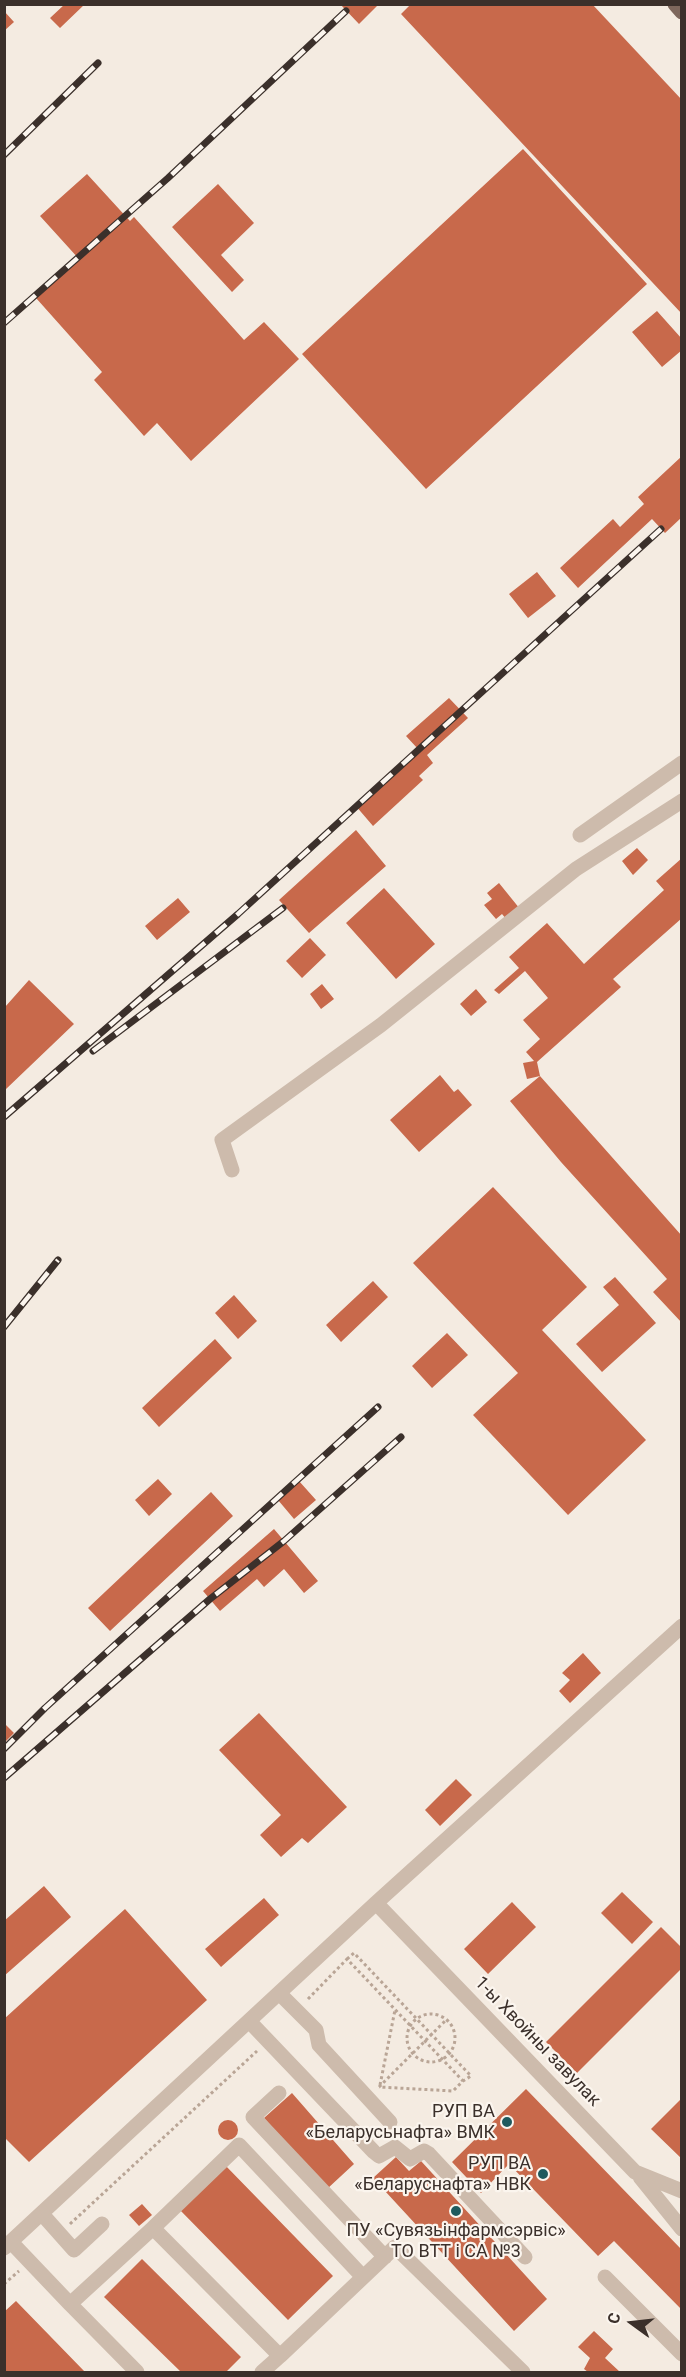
<!DOCTYPE html>
<html>
<head>
<meta charset="utf-8">
<style>
  body { margin:0 }
  #map { position:relative; width:686px; height:2377px; overflow:hidden; background:#f4ebe1; font-family:Roboto,sans-serif }
  canvas { display:block }
  .frame { position:absolute; inset:0; border:6px solid #3b302b; pointer-events:none }
  .north { position:absolute; left:602px; top:2293px; width:60px; height:60px; -webkit-text-stroke:4px #fbf5ee; paint-order:stroke; rotate:285deg; font-size:16px; font-weight:700; line-height:24px; text-align:center; color:#3b302b }
  .north::after { content:''; display:block; margin:auto; width:21px; height:27px; background:#3b302b; clip-path:polygon(50% 0,100% 100%,50% 72%,0 100%) }
</style>
</head>
<body>
<div id="map">
<canvas width="686" height="2377"></canvas>
<div class="frame"></div>
<div class="north">С</div>
</div>
<script>
const ctx = document.querySelector('canvas').getContext('2d');
ctx.lineJoin = 'round';
function fillPath(path, color) { ctx.fillStyle = color; ctx.fill(path, 'evenodd'); }
const shape = rows => new Path2D(rows.map(r => 'M' + r).join(''));
function strokePath(path, color, width, dash) { ctx.strokeStyle = color; ctx.lineWidth = width; ctx.lineCap = dash ? 'butt' : 'round'; ctx.setLineDash(dash || []); ctx.stroke(path); }
function write(font, color, halo, rows, align = 'center') {
  ctx.font = font + ' Roboto,sans-serif'; ctx.lineWidth = 4.5; ctx.setLineDash([]); ctx.textBaseline = 'middle'; ctx.strokeStyle = halo; ctx.fillStyle = color; for (const [text, x, y, turn = 0] of rows) {
    ctx.save(); ctx.translate(x, y); ctx.rotate((+turn || 0) * Math.PI / 180); ctx.textAlign = isNaN(turn) ? turn : align; if (halo) ctx.strokeText(text, 0, 0); ctx.fillText(text, 0, 0); ctx.restore();
  }
}
const building = shape([
  [65,4,85,4,60,28,50,18],
  [340,4,379,4,359,24],
  [411,4,592,4,682,100,682,314,401,14],
  [4,11,14,22,4,31],
  [523,149,647,284,426,489,302,354],
  [87,174,130,221,134,217,244,340,264,322,299,359,191,461,157,423,144,436,94,380,102,372,36,298,79,259,40,216],
  [218,184,254,223,221,255,244,280,232,292,172,227],
  [657,311,682,339,682,350,662,367,632,332],
  [682,456,682,517,665,533,652,519,578,588,560,568,613,519,620,527,644,504,638,497],
  [537,572,556,596,528,618,509,594],
  [449,698,468,718,427,755,433,763,419,776,423,780,373,826,355,805,418,749,406,736],
  [356,830,386,866,309,933,279,900],
  [637,848,648,860,633,875,622,861],
  [682,858,682,918,613,979,621,987,537,1062,540,1076,527,1079,523,1063,534,1061,526,1052,540,1039,523,1020,548,998,525,971,499,994,494,990,519,968,509,957,547,923,584,964,664,890,656,881],
  [499,883,520,909,507,920,502,914,496,919,484,905,492,899,487,893],
  [384,888,435,944,396,979,346,923],
  [178,898,190,912,157,940,145,926],
  [310,938,326,955,302,978,286,961],
  [29,980,74,1024,5,1090,5,1007],
  [322,984,334,999,321,1009,310,994],
  [476,989,487,1002,471,1016,460,1004],
  [440,1075,454,1092,458,1089,472,1105,419,1152,390,1120],
  [540,1076,682,1236,682,1323,653,1292,667,1279,561,1162,510,1101],
  [493,1187,587,1287,542,1330,646,1440,568,1515,473,1415,518,1373,413,1263],
  [615,1277,656,1323,602,1372,576,1344,619,1305,603,1287],
  [373,1281,388,1297,341,1342,326,1325],
  [234,1295,257,1321,238,1339,215,1313],
  [447,1333,468,1355,432,1388,412,1366],
  [215,1339,232,1358,159,1427,142,1408],
  [158,1479,172,1494,149,1516,135,1500],
  [299,1481,316,1500,294,1519,278,1500],
  [211,1492,233,1516,110,1631,88,1608],
  [274,1529,318,1581,304,1593,284,1569,264,1587,257,1579,220,1611,203,1591],
  [583,1653,601,1673,570,1703,559,1691,570,1680,562,1673],
  [259,1713,347,1807,308,1843,302,1838,281,1857,260,1835,281,1815,219,1750],
  [4,1723,14,1733,4,1743],
  [456,1779,472,1795,440,1826,425,1810],
  [44,1886,71,1917,4,1976,4,1921],
  [622,1892,653,1922,632,1944,601,1913],
  [264,1898,279,1915,221,1967,205,1949],
  [512,1902,536,1927,488,1974,464,1949],
  [125,1909,207,2000,29,2162,4,2137,4,2019],
  [661,1927,682,1948,682,1968,577,2073,546,2042],
  [526,2089,682,2250,682,2310,614,2241,598,2256,509,2164,481,2193,452,2162],
  [292,2093,354,2164,327,2189,264,2118],
  [682,2098,682,2159,651,2129],
  '218 2130a10 10 0 1 1 20 0a10 10 0 1 1-20 0Z',
  [396,2157,409,2171,421,2161,547,2299,514,2331,373,2178],
  [224,2164,333,2276,288,2320,178,2208],
  [142,2204,152,2215,139,2226,129,2215],
  [142,2259,241,2357,226,2372,181,2372,104,2297],
  [16,2301,85,2372,4,2372,4,2312],
  [594,2331,613,2349,605,2358,620,2372,588,2372,584,2369,590,2358,578,2347]
]);
const path = shape([
  [347,1959,354,1953,471,2076,463,2081],
  [308,1999,347,1959,463,2081,453,2091,379,2087],
  '407 2038a24 24 0 1 1 48 0a24 24 0 1 1-48 0Z',
  [380,2085,395,2010],
  [379,2087,446,2020],
  [70,2224,257,2051],
  [4,2284,19,2271]
]);
const minor = shape([
  [580,835,682,763],
  [232,1170,222,1140,381,1025,576,869,682,801],
  [376,1903,635,2172,682,2191],
  [279,1993,316,2030,319,2045,390,2122],
  [249,2021,374,2152,379,2156,395,2147,410,2159,424,2151,429,2154,525,2257],
  [279,2093,253,2117,385,2257],
  [640,2177,682,2229],
  [42,2214,74,2250,102,2224],
  [153,2228,239,2145,363,2277],
  [11,2242,70,2304],
  [4,2248,376,1903,682,1626],
  [605,2277,682,2354],
  [280,2356,395,2247,523,2372],
  [137,2372,70,2304,153,2228,280,2356,262,2372]
]);
const major = shape([
  [675,4,682,12]
]);
const rail = shape([
  [4,155,98,63],
  [4,323,168,178,346,11],
  [93,1051,283,908],
  [4,1117,238,914,661,529],
  [4,1327,58,1260],
  [4,1749,45,1708,378,1407],
  [4,1778,210,1599,284,1541,401,1437]
]);
const markers = [
  [507,2122,6,"#1f5a5e"],
  [543,2174,6,"#1f5a5e"],
  [456,2211,6,"#1f5a5e"]
];
const streetNames = [
  ["1-ы Хвойны завулак",537,2042,46]
];
const poiNames = [
  ["РУП ВА",495,2112],
  ["«Беларусьнафта» ВМК",495,2133],
  ["РУП ВА",531,2164],
  ["«Беларуснафта» НВК",531,2185],
  ["ПУ «Сувязьінфармсэрвіс»",456,2231,"center"],
  ["ТО ВТТ і СА №3",456,2252,"center"]
];
fillPath(building, '#c8694b');
strokePath(path, '#b9a596', 3, [3, 3]);
strokePath(minor, '#cdbbac', 15);
strokePath(major, '#7d675c', 15);
strokePath(rail, '#3b302b', 7);
strokePath(rail, '#fbf5ee', 4.5, [14]);
for (const [x, y, r, color] of markers) { const dot = new Path2D(); dot.arc(x, y, r, 0, 2 * Math.PI); ctx.fillStyle = color; ctx.fill(dot); strokePath(dot, '#fbf5ee', 2); }
write('18px', '#3b302b', '#fbf5ee', streetNames);
write('18px', '#3b302b', '#fbf5ee', poiNames, 'right');
</script>
</body>
</html>
